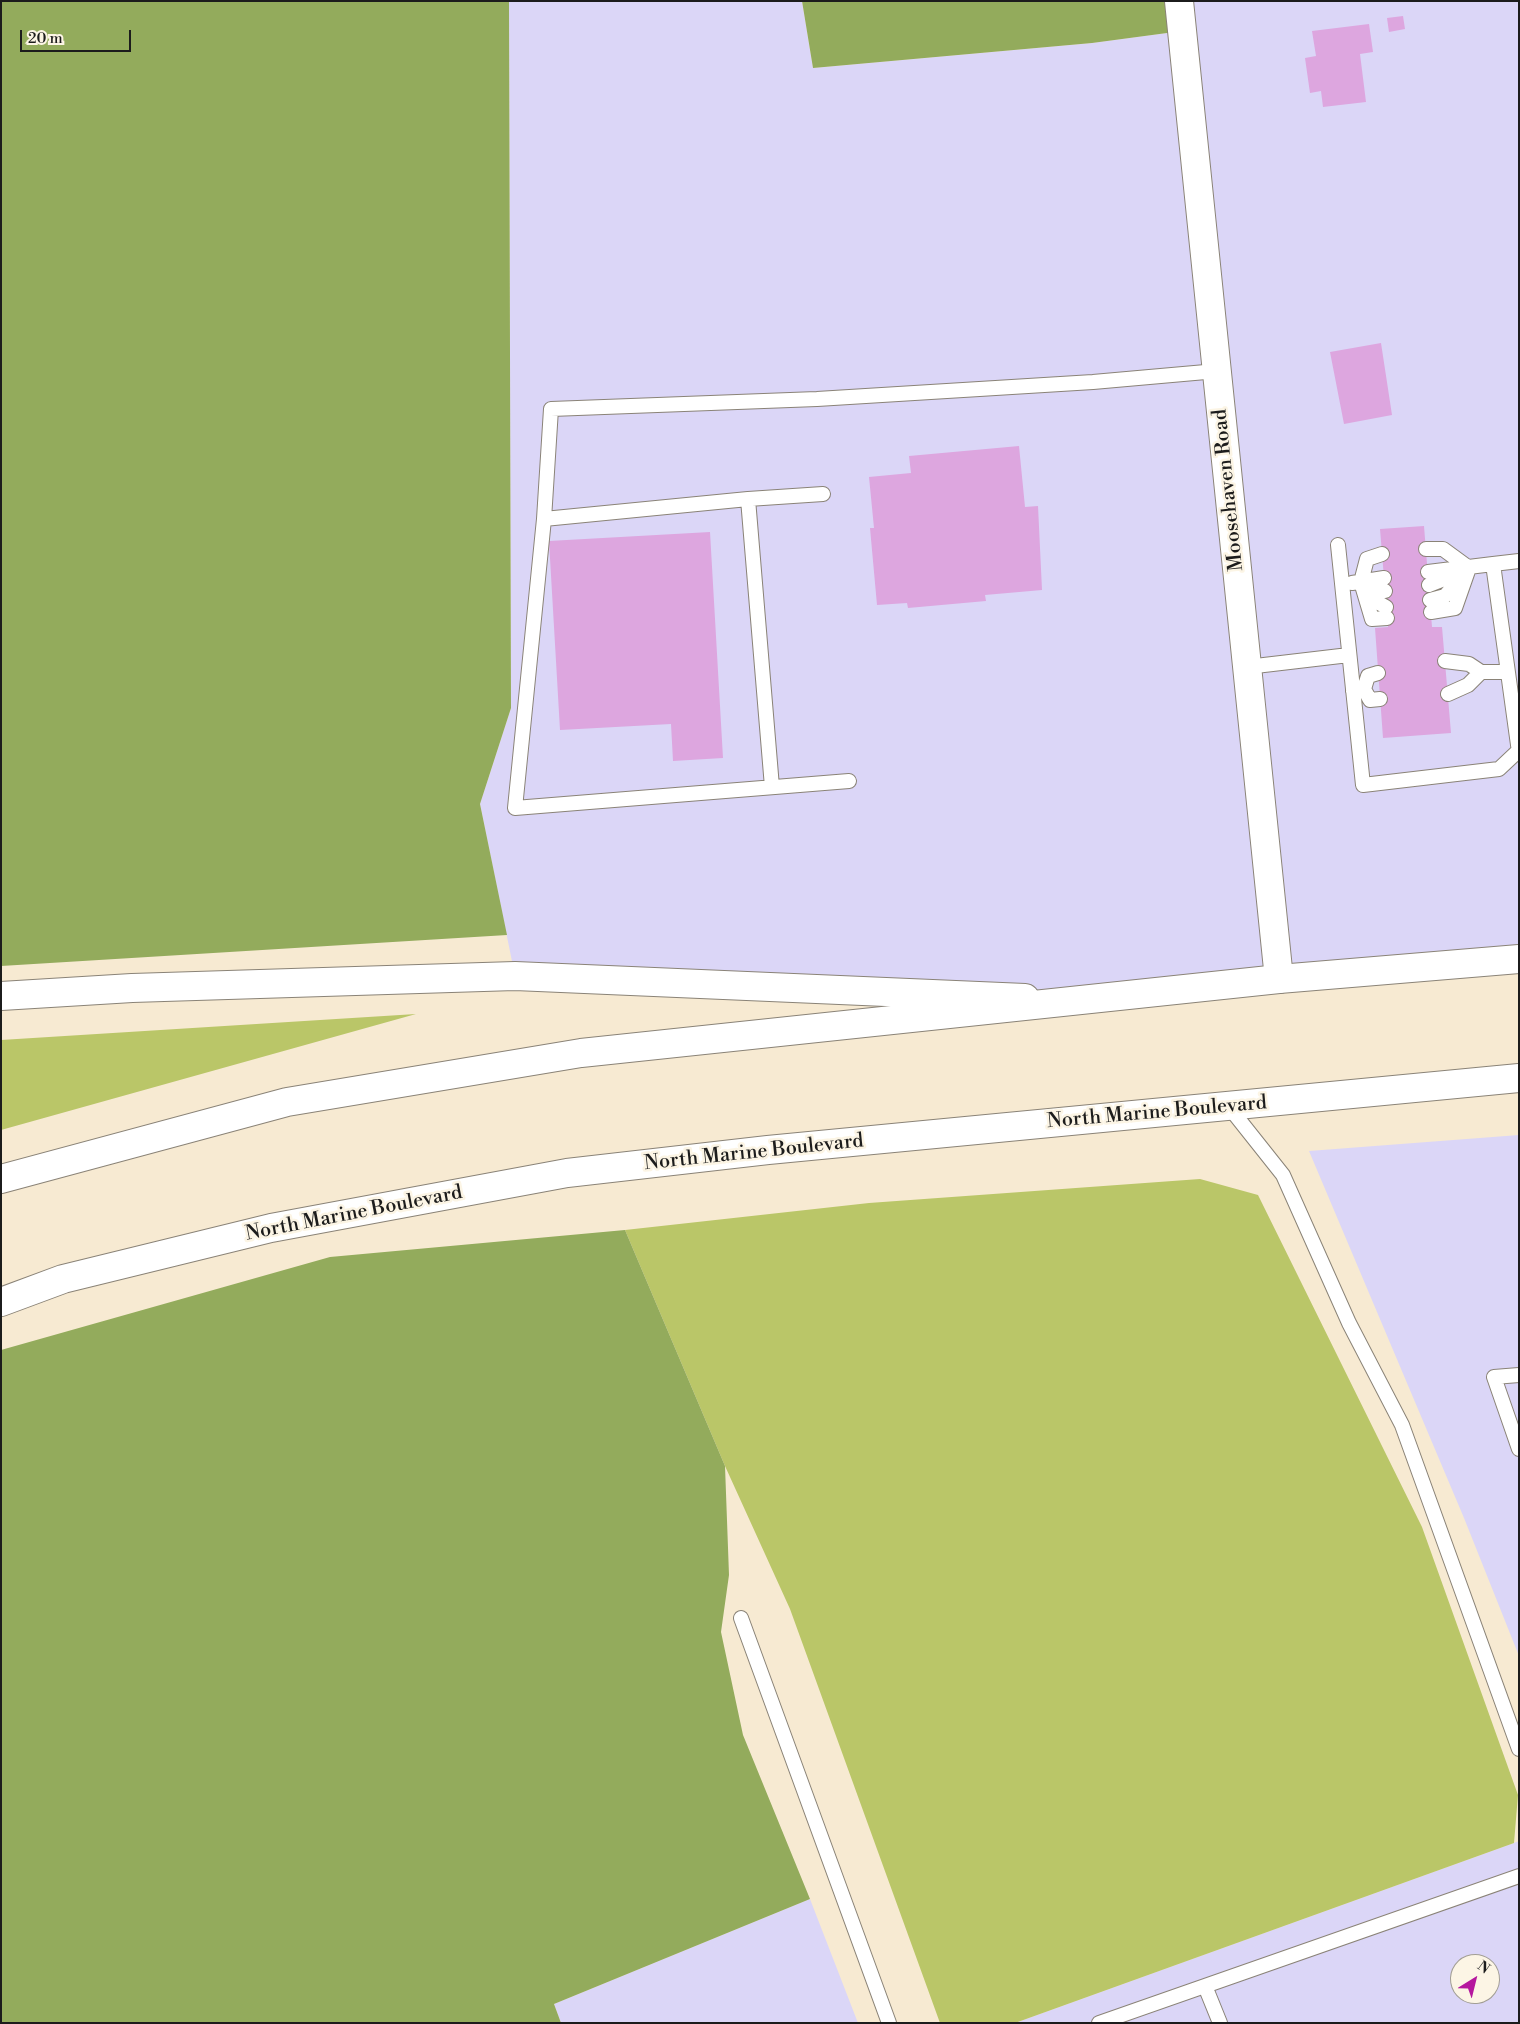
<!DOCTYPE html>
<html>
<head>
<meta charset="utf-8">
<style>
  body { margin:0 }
  #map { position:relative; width:1520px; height:2024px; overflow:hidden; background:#f7ead2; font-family:"Libre Bodoni",serif }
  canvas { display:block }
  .frame { position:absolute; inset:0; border:2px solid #1c1c1c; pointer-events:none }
  .north { position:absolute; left:1450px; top:1954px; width:50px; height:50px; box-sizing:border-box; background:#fcf5e5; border:1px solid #a29e95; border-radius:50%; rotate:36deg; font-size:14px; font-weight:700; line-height:20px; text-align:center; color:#1c1c1c }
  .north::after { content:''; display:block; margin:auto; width:18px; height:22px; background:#b5179e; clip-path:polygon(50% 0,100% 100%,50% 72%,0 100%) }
  .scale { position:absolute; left:20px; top:30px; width:111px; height:22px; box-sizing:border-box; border:2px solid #1c1c1c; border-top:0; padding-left:6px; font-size:15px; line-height:18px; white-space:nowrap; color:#1c1c1c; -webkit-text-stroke:4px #fcf5e5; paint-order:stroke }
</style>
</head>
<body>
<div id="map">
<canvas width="1520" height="2024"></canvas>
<div class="frame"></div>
<div class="north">N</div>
<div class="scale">20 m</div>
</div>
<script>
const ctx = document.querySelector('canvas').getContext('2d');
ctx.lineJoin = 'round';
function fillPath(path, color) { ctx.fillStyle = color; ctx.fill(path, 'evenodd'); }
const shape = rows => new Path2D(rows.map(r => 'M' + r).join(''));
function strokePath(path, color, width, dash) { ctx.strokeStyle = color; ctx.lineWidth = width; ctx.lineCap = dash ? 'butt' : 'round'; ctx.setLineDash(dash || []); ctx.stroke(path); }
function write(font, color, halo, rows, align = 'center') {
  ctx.font = font + ' "Libre Bodoni",serif'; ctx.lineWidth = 5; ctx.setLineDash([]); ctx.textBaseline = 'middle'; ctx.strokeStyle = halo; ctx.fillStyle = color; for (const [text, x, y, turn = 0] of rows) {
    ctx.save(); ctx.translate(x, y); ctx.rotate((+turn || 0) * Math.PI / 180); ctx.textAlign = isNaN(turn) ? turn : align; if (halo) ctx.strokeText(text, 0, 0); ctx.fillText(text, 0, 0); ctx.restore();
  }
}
const built = shape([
  [509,1,802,1,813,68,1092,43,1182,31,1179,1,1519,1,1519,959,1084,1000,515,976,480,804,511,708],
  [1519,1135,1519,1656,1464,1518,1309,1151],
  [1519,1841,1519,2023,1015,2023,1514,1843],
  [1460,1964,1490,1964,1490,1994,1460,1994],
  [810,1899,858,2023,561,2023,554,2004]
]);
const green = shape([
  [416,1014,1,1130,1,1040],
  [1200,1179,1258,1195,1422,1527,1518,1795,1514,1843,1015,2023,940,2023,790,1609,725,1466,625,1230,869,1203]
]);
const forest = shape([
  [1,1,509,1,511,708,480,804,507,935,1,966],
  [802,1,1180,1,1182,31,1092,43,813,68],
  [625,1230,725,1466,729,1575,721,1632,743,1735,810,1899,554,2004,561,2023,1,2023,1,1350,330,1257]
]);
const building = shape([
  [1403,16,1405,29,1389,32,1387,18],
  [1369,24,1373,52,1360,54,1366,102,1323,107,1321,91,1310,93,1305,58,1316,56,1312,31],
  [1381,343,1392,415,1344,424,1330,352],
  [1019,446,1025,507,1038,506,1042,590,985,595,986,601,908,608,907,603,877,605,870,528,874,528,869,477,911,473,909,456],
  [1424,526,1432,627,1442,627,1451,733,1383,738,1375,628,1388,627,1380,529],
  [710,532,723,758,673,761,671,724,560,730,549,541]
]);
const lane = shape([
  [544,519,748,499],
  [1338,545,1363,785,1499,769,1517,752],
  [1426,549,1443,549,1469,568],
  [1382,554,1367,559,1361,582,1372,619,1387,618],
  [1519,561,1493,564,1519,752],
  [1428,572,1493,564],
  [1352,583,1384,578],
  [1365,585,1375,593,1385,591],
  [1429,585,1462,572],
  [1366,588,1377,602,1386,607],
  [1430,600,1445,596,1464,574],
  [1431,612,1455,608,1469,568],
  [1445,661,1469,664,1481,672,1506,672],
  [1247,667,1349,655],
  [1364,689,1370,700,1380,699],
  [1353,691,1364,689,1368,676,1378,673],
  [1448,694,1468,685,1481,672],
  [849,781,515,808,544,519,551,409,817,399,1093,382,1217,371],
  [772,787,748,499,823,494],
  [1229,1107,1283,1175,1349,1323,1402,1425,1519,1749],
  [1519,1375,1494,1377,1519,1449],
  [741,1618,889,2023],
  [1205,1986,1220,2023],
  [1099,2023,1519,1876]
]);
const street = shape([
  [1179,1,1279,979]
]);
const primary = shape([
  [1,996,132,988,515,976,1025,998]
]);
const highway = shape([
  [1,1179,287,1102,581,1053,1279,979,1519,959],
  [1,1302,63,1279,271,1228,567,1173,768,1150,1519,1078]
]);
const streetNames = [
  ["Moosehaven Road",1229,490,-96],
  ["North Marine Boulevard",1157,1113,-5],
  ["North Marine Boulevard",754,1153,-6],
  ["North Marine Boulevard",354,1214,-11]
];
fillPath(built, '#dbd6f7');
fillPath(green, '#bac668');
fillPath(forest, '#93ab5c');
fillPath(building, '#dda6df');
strokePath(lane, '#8a8377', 16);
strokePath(street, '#8a8377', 30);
strokePath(primary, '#8a8377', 30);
strokePath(highway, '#8a8377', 30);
strokePath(lane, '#fff', 14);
strokePath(street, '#fff', 28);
strokePath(primary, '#fff', 28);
strokePath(highway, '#fff', 28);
write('20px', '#1c1c1c', '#fcf5e5', streetNames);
</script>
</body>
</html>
